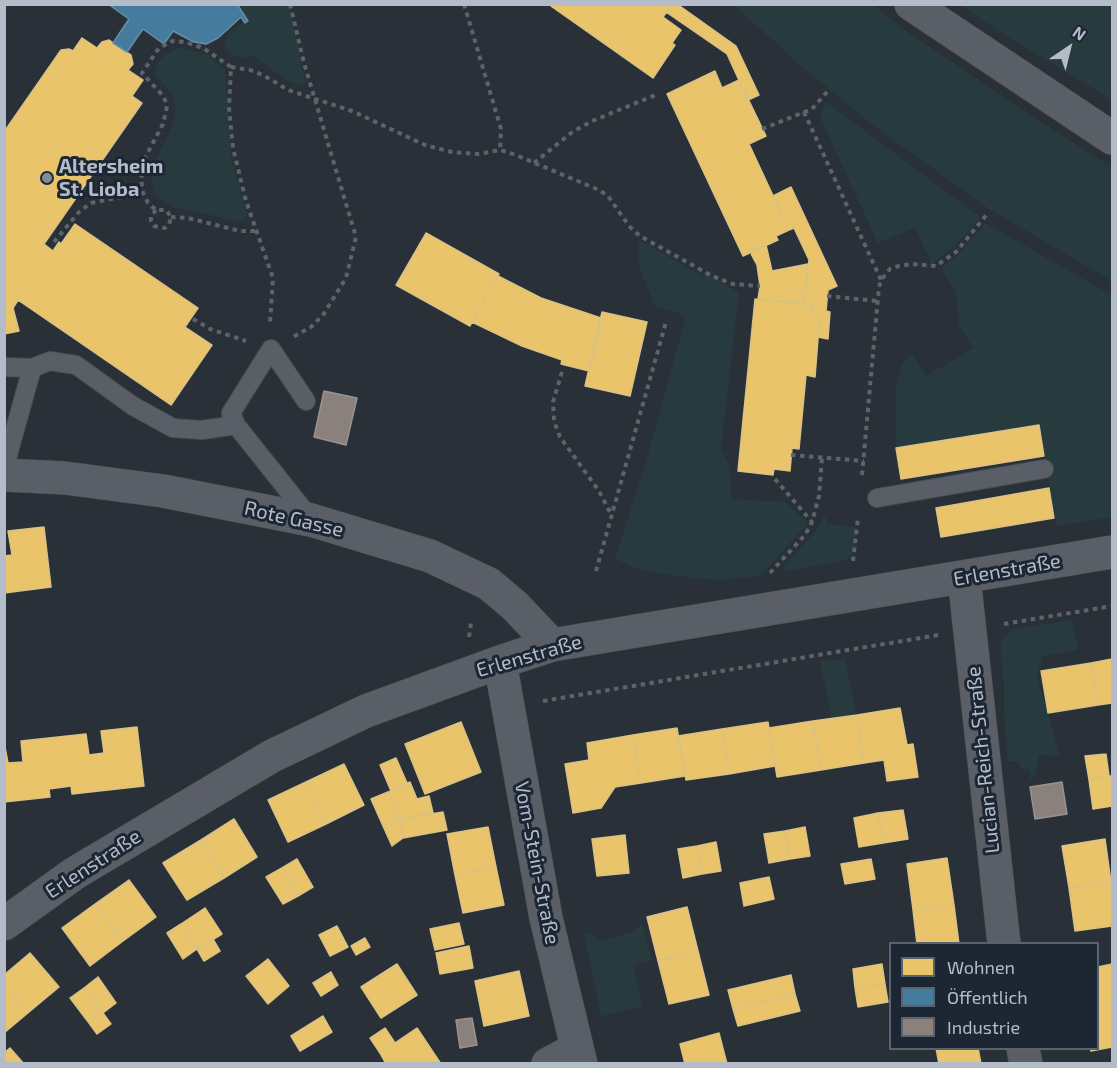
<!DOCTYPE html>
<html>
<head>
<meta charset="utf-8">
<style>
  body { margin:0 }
  #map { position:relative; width:1117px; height:1068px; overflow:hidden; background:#2a3038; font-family:"Exo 2",sans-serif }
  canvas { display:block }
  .frame { position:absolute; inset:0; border:6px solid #b4bcc9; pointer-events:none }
  .legend { position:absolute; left:889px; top:942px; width:210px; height:108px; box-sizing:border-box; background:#1d2633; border:2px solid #59626f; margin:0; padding:8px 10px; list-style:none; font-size:18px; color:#b4bcc9 }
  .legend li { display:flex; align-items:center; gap:12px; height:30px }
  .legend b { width:30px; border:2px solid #59626f }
  .north { position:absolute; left:1039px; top:18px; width:60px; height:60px; -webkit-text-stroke:4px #1d2633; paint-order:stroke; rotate:35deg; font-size:16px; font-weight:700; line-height:24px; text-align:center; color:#b4bcc9 }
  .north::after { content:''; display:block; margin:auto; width:21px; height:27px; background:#b4bcc9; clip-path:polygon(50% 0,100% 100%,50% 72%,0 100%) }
</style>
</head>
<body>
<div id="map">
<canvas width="1117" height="1068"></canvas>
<div class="frame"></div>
<ul class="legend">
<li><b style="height:16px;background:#e9c46a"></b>Wohnen</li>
<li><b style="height:16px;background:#457b9d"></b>Öffentlich</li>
<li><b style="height:16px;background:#8a817c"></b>Industrie</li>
</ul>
<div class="north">N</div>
</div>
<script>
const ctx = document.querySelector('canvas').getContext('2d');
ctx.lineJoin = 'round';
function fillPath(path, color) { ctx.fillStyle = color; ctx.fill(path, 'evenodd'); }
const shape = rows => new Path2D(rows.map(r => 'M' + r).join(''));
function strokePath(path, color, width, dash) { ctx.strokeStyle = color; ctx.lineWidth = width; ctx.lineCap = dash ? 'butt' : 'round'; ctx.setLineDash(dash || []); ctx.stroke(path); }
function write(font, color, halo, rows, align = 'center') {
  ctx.font = font + ' "Exo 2",sans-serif'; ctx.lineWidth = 6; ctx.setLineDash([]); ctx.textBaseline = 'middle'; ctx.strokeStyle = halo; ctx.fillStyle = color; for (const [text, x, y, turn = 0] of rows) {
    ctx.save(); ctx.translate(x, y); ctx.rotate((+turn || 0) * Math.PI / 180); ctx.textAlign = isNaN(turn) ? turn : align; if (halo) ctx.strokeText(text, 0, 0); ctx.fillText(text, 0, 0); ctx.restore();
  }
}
const green = shape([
  [237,5,290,5,305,83,300,86,283,78,254,56,242,58,229,54,224,45,227,37,237,27,248,20],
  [734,5,873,5,896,24,1033,117,1112,167,1112,280,1088,267,989,209,874,126,801,66],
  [960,5,1112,5,1112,100,1000,32],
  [178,48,207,54,225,70,231,157,247,215,241,221,228,220,207,214,175,208,155,196,152,179,156,160,170,131,177,110,171,93,156,76,156,66,164,55],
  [826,102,980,217,957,244,932,264,915,228,878,243,820,117],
  [985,223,1112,295,1112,517,1057,526,1039,426,896,448,896,386,902,365,912,354,926,376,973,348,959,325,956,292,941,268,958,255],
  [639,240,703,276,705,272,739,293,721,449,729,466,732,499,786,502,808,523,760,576,717,580,692,578,640,570,615,559,650,448,686,316,655,306,638,264],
  [826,515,826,524,857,527,855,549,847,560,786,571,784,566,813,534],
  [1072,620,1078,650,1043,656,1037,676,1060,756,1039,755,1035,777,1030,780,1029,770,1020,768,1019,762,1008,761,1004,714,1004,683,1000,647,1003,637,1013,629],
  [845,659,857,715,832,719,820,661],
  [642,923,652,960,633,966,643,1006,601,1016,584,933,590,934,599,941,632,932]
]);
const homes = shape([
  [548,4,672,4,663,17,681,30,672,43,675,45,653,78,548,4],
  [672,4,677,4,736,46,759,95,748,100,727,54,666,12,672,4],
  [82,38,97,48,102,42,109,40,131,55,133,64,128,70,143,80,132,96,142,103,44,244,53,251,59,242,61,244,75,224,198,308,185,327,212,345,171,405,18,300,13,308,19,331,4,334,4,132,61,50,69,49,73,51,82,38],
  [715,71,722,88,739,80,766,136,749,144,789,230,776,236,778,240,743,256,667,94,715,71],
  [791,187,837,286,828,290,826,311,830,312,828,339,818,337,820,314,812,313,812,304,804,304,809,260,794,228,789,230,773,196,791,187],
  [426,233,499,274,470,326,396,285,426,233],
  [766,245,772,271,808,264,804,304,758,299,760,286,757,265,750,252,766,245],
  [498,276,541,298,601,318,589,371,561,364,562,360,522,346,472,322,498,276],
  [755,299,812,304,812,313,820,314,815,377,806,375,799,449,792,448,790,471,774,469,773,475,738,471,755,299],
  [602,312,647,322,630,396,585,386,602,312],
  [1039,425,1044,456,901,479,896,448,1039,425],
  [1049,488,1054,518,941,537,936,508,1049,488],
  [44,527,51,587,4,593,4,556,12,555,8,531,44,527],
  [1112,659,1112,703,1098,705,1091,663,1112,659],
  [1091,663,1098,705,1048,713,1041,671,1091,663],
  [900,708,907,745,913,744,918,777,887,781,884,760,864,763,857,715,900,708],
  [857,715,864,763,821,770,813,721,857,715],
  [813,721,821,770,777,777,769,728,813,721],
  [461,722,481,772,425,794,405,744,461,722],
  [768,722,775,766,729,774,722,729,768,722],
  [137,727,144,786,72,794,71,786,49,789,50,797,4,802,4,742,8,763,23,762,21,741,86,734,89,755,104,753,101,731,137,727],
  [677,728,685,776,641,783,633,735,677,728],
  [722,729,729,774,686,780,678,736,722,729],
  [633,735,641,783,615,787,601,808,573,813,565,764,589,760,587,743,633,735],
  [1106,754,1109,776,1089,780,1085,756,1106,754],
  [396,758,407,783,391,791,380,765,396,758],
  [344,764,364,805,326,824,306,782,344,764],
  [1111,776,1112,806,1093,809,1089,780,1111,776],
  [306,782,326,824,288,842,268,800,306,782],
  [410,782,417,799,429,796,433,813,400,819,388,792,410,782],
  [388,792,400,819,383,826,371,799,388,792],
  [903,810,908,839,883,843,878,813,903,810],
  [443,812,447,830,403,838,400,819,443,812],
  [878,813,883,843,859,847,854,818,878,813],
  [234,819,257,857,224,878,201,840,234,819],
  [400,819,403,838,392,846,383,826,400,819],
  [488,827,496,867,455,875,447,834,488,827],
  [805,827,810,856,790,859,785,831,805,827],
  [785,831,790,859,769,863,764,834,785,831],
  [625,835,629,873,597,876,592,839,625,835],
  [1105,839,1111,882,1069,888,1062,846,1105,839],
  [201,840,224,878,187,900,163,863,201,840],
  [716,842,721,871,702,874,697,846,716,842],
  [697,846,702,874,683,878,678,849,697,846],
  [947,858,954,905,913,910,907,864,947,858],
  [297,859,313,887,298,896,282,868,297,859],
  [871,859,875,879,845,884,841,864,871,859],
  [496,867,504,905,463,913,455,875,496,867],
  [282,868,298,896,283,904,266,877,282,868],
  [769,877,774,899,744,906,740,883,769,877],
  [129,880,156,917,123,941,95,904,129,880],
  [1111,882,1112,926,1075,931,1069,888,1111,882],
  [95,904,123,941,90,966,62,928,95,904],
  [954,905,959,944,917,944,913,910,954,905],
  [687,907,698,951,658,961,647,917,687,907],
  [205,908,222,934,197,949,181,924,205,908],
  [459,923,464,944,435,950,430,929,459,923],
  [181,924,197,949,183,959,167,933,181,924],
  [337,926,348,947,330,956,319,935,337,926],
  [365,938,370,947,356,955,351,946,365,938],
  [213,939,220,951,204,961,197,949,213,939],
  [469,946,473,968,440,974,436,953,469,946],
  [698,951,709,995,669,1004,658,961,698,951],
  [30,953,59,987,29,1012,4,983,4,975,30,953],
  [268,959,289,986,268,1004,246,976,268,959],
  [397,964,417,995,381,1018,361,987,397,964],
  [882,964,885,984,855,988,853,969,882,964],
  [1112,964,1112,1005,1098,1008,1098,967,1112,964],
  [519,971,529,1016,484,1026,475,981,519,971],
  [331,972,338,985,321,996,313,983,331,972],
  [791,975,795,994,733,1009,728,990,791,975],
  [98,977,116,1003,103,1013,84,988,98,977],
  [4,983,29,1012,4,1033,4,983],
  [885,984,888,1002,858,1007,855,988,885,984],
  [84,988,103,1013,89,1023,70,998,84,988],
  [795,994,800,1011,738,1026,733,1009,795,994],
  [1112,1005,1112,1047,1091,1051,1090,1048,1098,1048,1098,1008,1112,1005],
  [103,1013,111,1024,97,1034,89,1023,103,1013],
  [323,1016,332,1032,300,1051,291,1036,323,1016],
  [385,1028,395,1043,380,1053,370,1038,385,1028],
  [417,1028,441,1064,386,1064,380,1053,417,1028],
  [719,1033,727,1064,685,1064,680,1044,719,1033],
  [10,1048,24,1064,4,1064,4,1053,10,1048],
  [936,1048,978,1048,981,1064,939,1064,936,1048]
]);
const public = shape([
  [108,4,237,4,248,21,245,23,241,17,218,38,206,44,194,42,173,31,164,44,143,29,127,52,113,43,129,19,108,4]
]);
const industry = shape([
  [324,391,357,398,346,445,314,437,324,391],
  [1062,782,1067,814,1035,819,1030,787,1062,782],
  [472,1018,477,1045,460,1048,456,1020,472,1018]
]);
const path = shape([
  [290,4,304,63,356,237,346,278,323,315,311,327,293,337],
  [464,4,501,129,500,150],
  [231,67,250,70,263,75,288,90,352,111,425,145,452,152,478,154,500,150,516,155,599,190,608,196,629,226,640,236,712,276,733,284,760,286],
  [804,112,881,280],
  [762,129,812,109,827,92],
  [534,163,571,133,592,121,658,94],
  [156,210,151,216,151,221,154,226,165,228,169,225,171,217,166,210,156,210,148,203,143,193,141,179,146,156,163,124,167,106,164,97,142,73,159,48,172,41,185,42,203,48,231,67,229,108,233,148,246,201,273,278,270,323],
  [171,217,188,218,240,231,258,231],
  [54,242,79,212,91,203,143,193],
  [827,296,877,301],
  [193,319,210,329,246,341],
  [562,372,553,402,554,421,560,437,599,491,611,514],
  [791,455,864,461],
  [862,475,879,287,881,280,890,269,899,266,912,264,936,266,956,252,988,213],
  [775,479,812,522],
  [853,561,858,518],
  [596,571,666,322],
  [770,573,805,535,812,522,819,496,822,457],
  [1004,624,1112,606],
  [469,637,471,623],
  [543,701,938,635]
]);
const service = shape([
  [4,367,32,368,4,469],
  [32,368,50,361,76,365,133,406,173,428,202,430,236,425],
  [306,401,271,349,231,413,236,425,310,518],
  [877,498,1044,469]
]);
const minor = shape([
  [4,475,65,478,163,491,311,520,430,556,489,584,515,606,552,645],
  [964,577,1004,944],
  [500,662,546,918,581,1064],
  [4,924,75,873,272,756,366,711,500,662,552,645,1112,552],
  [1023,1048,1026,1064],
  [548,1064,576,1049]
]);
const tertiary = shape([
  [911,4,1112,138]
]);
const markers = [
  [47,178,6,"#848b96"]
];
const poiNames = [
  ["Altersheim",59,166],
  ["St. Lioba",59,189]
];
const streetNames = [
  ["Rote Gasse",294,519,13],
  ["Erlenstraße",1007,570,-10],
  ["Erlenstraße",529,656,-16],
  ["Lucian-Reich-Straße",983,760,-96],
  ["Vom-Stein-Straße",537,863,79],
  ["Erlenstraße",93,864,-33]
];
fillPath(green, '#273a3e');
fillPath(homes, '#e9c46a');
strokePath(homes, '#d9c286', 1.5);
fillPath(public, '#457b9d');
strokePath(public, '#668eaa', 1.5);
fillPath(industry, '#8a817c');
strokePath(industry, '#979393', 1.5);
strokePath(service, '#484c53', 20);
strokePath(minor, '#484c53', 34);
strokePath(tertiary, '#484c53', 34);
strokePath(path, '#5d636a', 4, [4.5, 4.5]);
strokePath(service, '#5a5e66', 18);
strokePath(minor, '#5a5e66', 33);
strokePath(tertiary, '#5a5e66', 33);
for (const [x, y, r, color] of markers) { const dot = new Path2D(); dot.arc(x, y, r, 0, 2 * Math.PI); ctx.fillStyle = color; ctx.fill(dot); strokePath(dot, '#1d2633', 2); }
write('bold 20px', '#b4bcc9', '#1d2633', poiNames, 'left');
write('20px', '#b4bcc9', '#1d2633', streetNames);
</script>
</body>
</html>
